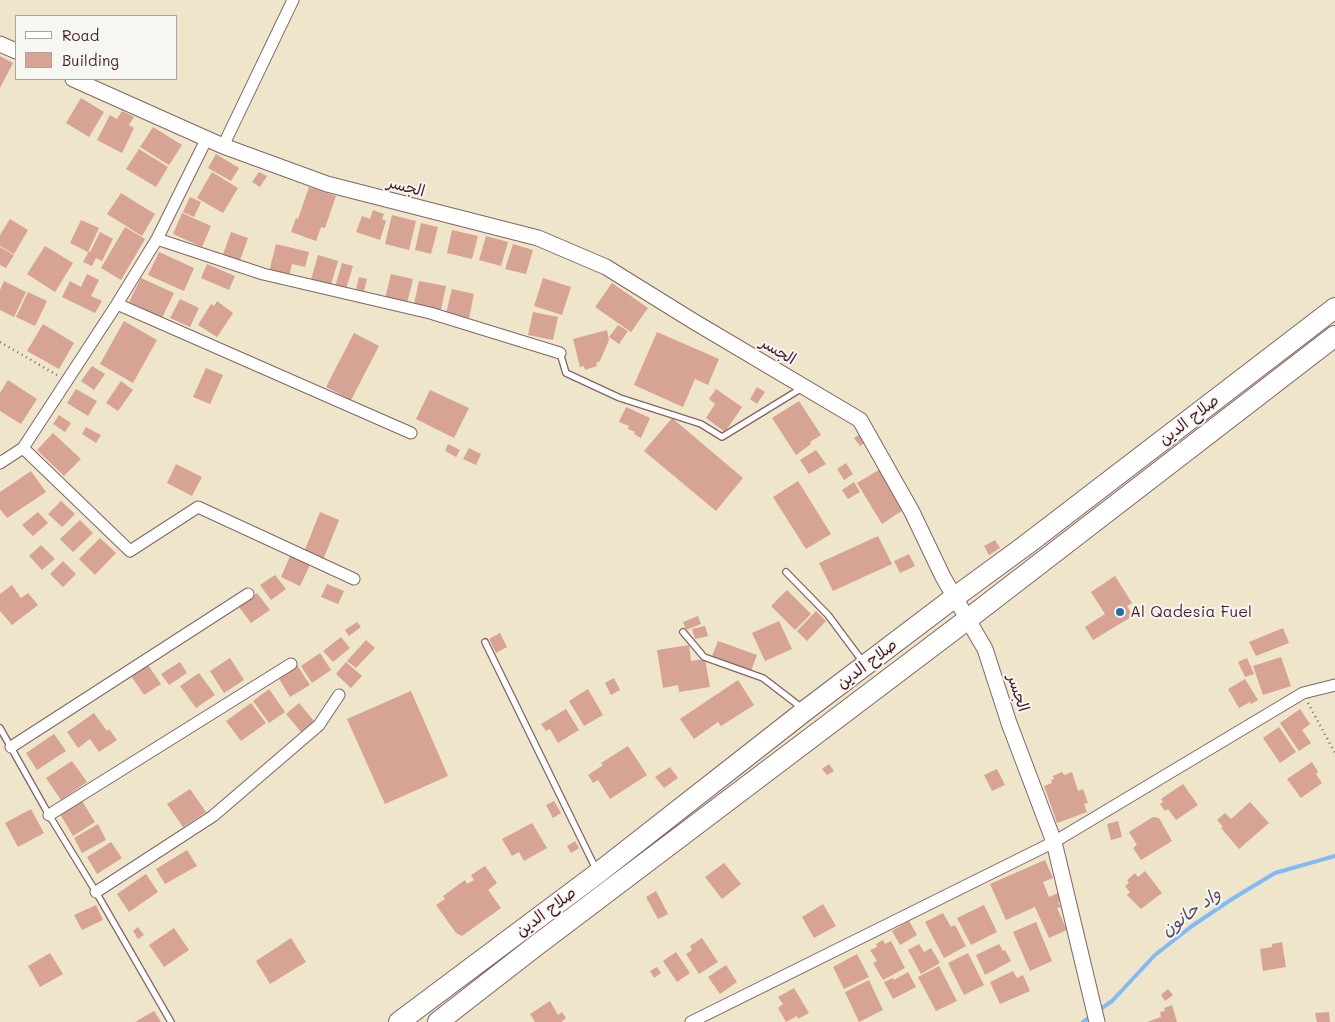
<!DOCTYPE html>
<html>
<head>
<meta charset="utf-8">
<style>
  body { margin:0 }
  #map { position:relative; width:1335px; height:1022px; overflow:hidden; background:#eee5cb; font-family:Mali,sans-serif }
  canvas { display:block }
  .legend { position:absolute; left:15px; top:15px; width:162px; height:65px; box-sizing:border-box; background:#f6f6f2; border:1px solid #b1a0a2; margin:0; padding:6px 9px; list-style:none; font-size:15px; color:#4a1f2b }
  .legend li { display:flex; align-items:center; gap:10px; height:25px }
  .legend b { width:25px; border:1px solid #b1a0a2 }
</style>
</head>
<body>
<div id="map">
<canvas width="1335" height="1022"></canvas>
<ul class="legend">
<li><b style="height:6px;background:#fff"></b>Road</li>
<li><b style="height:14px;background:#d7a394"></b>Building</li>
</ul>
</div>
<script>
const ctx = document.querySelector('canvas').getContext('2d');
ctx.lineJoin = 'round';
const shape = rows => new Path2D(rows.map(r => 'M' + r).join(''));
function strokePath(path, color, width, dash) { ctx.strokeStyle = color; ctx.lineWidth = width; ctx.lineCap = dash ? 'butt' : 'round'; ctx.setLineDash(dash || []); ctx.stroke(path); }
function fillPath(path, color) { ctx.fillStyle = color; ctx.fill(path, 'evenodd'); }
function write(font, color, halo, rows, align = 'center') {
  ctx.font = font + ' Mali,"Playpen Sans Arabic",sans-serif'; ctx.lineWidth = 4; ctx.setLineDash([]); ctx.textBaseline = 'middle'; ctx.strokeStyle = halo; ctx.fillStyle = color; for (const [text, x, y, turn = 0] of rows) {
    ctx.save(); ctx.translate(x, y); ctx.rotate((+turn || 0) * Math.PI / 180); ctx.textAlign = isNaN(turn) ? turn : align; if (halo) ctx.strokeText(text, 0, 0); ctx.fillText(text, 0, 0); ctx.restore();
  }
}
const stream = shape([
  [1099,1010,1112,1001,1155,955,1192,926,1232,899,1275,873,1335,856],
  [1083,1022,1092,1016]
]);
const building = shape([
  [0,56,13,63,0,88],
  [81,98,104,112,89,137,66,123],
  [122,111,134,117,129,125,134,128,122,153,97,140,110,115,117,119],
  [153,127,182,145,169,165,140,147],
  [139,149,168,167,156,187,126,169],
  [216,154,239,168,231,181,208,168],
  [212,172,238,188,223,213,197,198],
  [259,172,267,176,260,187,252,182],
  [309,187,336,196,325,228,321,227,316,241,291,232,296,218,298,219],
  [121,193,155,214,142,236,107,214],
  [190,197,201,202,194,217,183,212],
  [373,210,384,214,382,219,386,221,380,240,356,232,362,216,370,219],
  [182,213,211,226,202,247,173,234],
  [392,215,416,221,409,250,385,244],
  [10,219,28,230,14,254,0,246,0,235],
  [81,220,99,228,88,252,70,243],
  [421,223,438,227,431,254,415,250],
  [125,227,145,239,121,280,101,268],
  [452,230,478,236,472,259,447,253],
  [100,232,113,239,102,261,96,258,92,266,83,262,89,251,90,252],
  [231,232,248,238,239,263,222,257],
  [486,236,508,242,501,266,479,260],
  [276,244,309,252,305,267,292,264,289,277,269,272],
  [513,244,533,250,526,274,505,269],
  [45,246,73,263,55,292,27,274],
  [0,247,14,255,6,268,0,265],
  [159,252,194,268,184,291,148,275],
  [318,255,338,261,330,288,310,283],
  [342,263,353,266,346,289,335,287],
  [207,264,235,276,229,290,201,278],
  [87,274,99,280,91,296,102,301,95,313,62,297,70,281,81,287],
  [391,274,413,279,407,303,385,298],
  [359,277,367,279,364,291,356,289],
  [141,278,174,293,162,318,129,302],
  [543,278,571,287,562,315,534,306],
  [4,281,26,292,14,317,0,310,0,290],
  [419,281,446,286,441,310,414,304],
  [612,283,648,308,631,332,595,307],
  [452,289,474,294,469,318,446,313],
  [28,292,47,301,35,326,16,317],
  [180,299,199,308,190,327,170,318],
  [217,301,233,313,217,337,198,325,211,304,214,306],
  [533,312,558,317,553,340,528,335],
  [124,321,157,340,133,383,100,364],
  [43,324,74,343,59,369,27,351],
  [618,325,628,331,619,344,609,337],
  [607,330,609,340,600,361,596,363,597,366,585,370,584,366,580,367,573,339],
  [657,332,719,359,708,385,695,379,683,407,634,385],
  [354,333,379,346,351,400,326,387],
  [92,366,105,374,94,390,81,381],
  [206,368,223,375,210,404,193,397],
  [8,380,37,399,21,424,0,411,0,393],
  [121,381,133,390,118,411,106,403],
  [757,387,765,392,757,404,750,399],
  [76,389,97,401,88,416,67,403],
  [716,389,742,407,725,432,706,418,715,404,709,399],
  [430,390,469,408,454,438,416,419],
  [799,401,821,435,810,442,811,444,796,455,772,418],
  [626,407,650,418,641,438,634,434,635,432,628,429,629,426,619,422],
  [59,415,71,423,65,432,53,424],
  [672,418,743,478,716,511,644,451],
  [86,427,101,435,96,443,82,434],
  [53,433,81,459,64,476,37,450],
  [860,434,866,442,860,446,854,438],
  [448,444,460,450,456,457,445,451],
  [469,448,481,454,476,465,463,459],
  [816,450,826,464,809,474,800,460],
  [846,463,853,474,844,480,837,469],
  [176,464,202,477,192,496,167,483],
  [882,468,906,508,882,524,857,483],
  [31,471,46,492,7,518,0,509,0,492],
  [798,481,831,534,806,549,773,497],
  [854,482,860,492,848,499,842,490],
  [61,501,75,514,62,527,48,514],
  [38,512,48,523,33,536,22,525],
  [320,512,339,520,323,560,304,552],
  [80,520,93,533,73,552,60,539],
  [878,536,892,564,833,591,819,563],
  [100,538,116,553,95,575,79,559],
  [995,540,1000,548,989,555,984,546],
  [41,545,55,559,42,570,29,556],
  [909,554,915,566,900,573,894,561],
  [290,556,310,565,300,586,281,577],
  [63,561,76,574,63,587,50,574],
  [275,575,286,589,271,600,260,585],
  [1115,576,1132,603,1127,606,1133,616,1093,640,1085,627,1105,614,1091,592],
  [327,584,344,591,338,604,321,597],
  [12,585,21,598,28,593,38,605,12,625,0,611,0,594],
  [787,590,811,614,795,630,771,606],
  [257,593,270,610,251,623,239,607],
  [816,611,826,621,807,641,797,631],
  [698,616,701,624,686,630,683,622],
  [779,621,792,649,765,661,752,633],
  [357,622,361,627,349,636,345,630],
  [705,626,708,636,695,639,692,629],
  [1283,628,1289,643,1256,656,1249,642],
  [500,633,507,647,496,653,489,639],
  [341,637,350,648,333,662,323,651],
  [366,640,375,648,356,668,347,661],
  [718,641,757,655,751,671,712,656],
  [689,645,691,661,705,659,710,687,679,692,678,685,663,688,657,650],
  [320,653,331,670,312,683,301,666],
  [1281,657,1291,686,1263,695,1253,666],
  [230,658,244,680,224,693,210,671],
  [1247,658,1254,674,1245,677,1238,662],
  [180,662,187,673,169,685,161,674],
  [346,662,362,676,351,688,336,674],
  [148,665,161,684,144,695,131,676],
  [297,665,310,685,290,697,278,677],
  [199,673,215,695,196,708,180,686],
  [614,678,620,690,611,695,605,683],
  [1245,679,1258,700,1251,704,1250,702,1239,708,1228,689],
  [738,680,754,705,721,726,718,722,694,739,680,719],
  [269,689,285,712,269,723,253,701],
  [588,689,603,715,584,726,569,701],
  [411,691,448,776,385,804,347,719],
  [251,703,266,723,241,741,226,721],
  [299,703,314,721,301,732,286,714],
  [566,709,579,730,558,743,550,729,546,731,541,724],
  [1300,709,1310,724,1302,730,1311,743,1299,751,1280,723],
  [94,713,107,731,109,729,117,740,99,752,90,739,78,748,67,732],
  [1279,727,1296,752,1280,763,1263,738],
  [54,734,66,751,37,770,26,753],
  [628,746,647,775,610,799,598,780,593,783,588,775,603,765,601,763],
  [72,761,87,782,61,800,46,778],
  [1312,762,1318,772,1316,774,1322,783,1301,798,1287,779],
  [829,764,834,771,827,775,822,769],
  [670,767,678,778,664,788,655,777],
  [997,769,1005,785,992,791,984,775],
  [1062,772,1064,775,1072,772,1078,791,1083,789,1088,803,1084,804,1087,812,1057,823,1044,786,1052,783,1051,780,1054,779,1053,776],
  [1183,784,1198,805,1176,820,1168,809,1165,811,1160,804,1163,802,1161,799],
  [190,789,206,812,183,827,167,804],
  [82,801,95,822,73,836,60,814],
  [554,801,561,813,553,818,546,805],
  [1250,802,1269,823,1239,849,1221,828,1223,827,1217,820,1225,813,1231,819],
  [31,809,44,833,18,847,5,823],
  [1153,817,1159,818,1172,841,1141,860,1133,848,1137,845,1129,832],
  [1118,821,1122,837,1111,840,1107,824],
  [532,823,547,848,524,861,519,852,512,856,502,839],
  [98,824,106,840,82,853,74,838],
  [575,841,579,848,571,853,567,846],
  [111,842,122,858,97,874,87,857],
  [187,850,197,866,165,884,156,869],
  [1045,860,1053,878,1043,882,1049,897,1058,893,1061,901,1058,902,1061,907,1057,908,1067,930,1049,938,1035,907,1006,920,990,884],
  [724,863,741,884,722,899,705,877],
  [485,866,497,883,488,890,501,908,462,936,456,933,436,905,445,899,443,896,465,880,467,884,474,880,471,875],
  [1145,871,1162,893,1141,909,1127,895,1130,892,1125,886,1129,883,1127,880,1135,873,1138,877],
  [146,874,158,892,129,912,117,894],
  [656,891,668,914,658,919,646,897],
  [823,904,836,926,814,938,802,917],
  [96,905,103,920,82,930,74,915],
  [984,905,997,932,971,945,957,918],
  [943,913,951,927,955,925,966,946,944,958,925,922],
  [909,921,917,935,900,945,892,931],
  [1036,922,1052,961,1030,971,1013,932],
  [138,927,144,935,138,939,133,931],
  [174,928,189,950,164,967,149,945],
  [291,938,306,962,270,984,256,961],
  [702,938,718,962,699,974,686,954,692,950,690,946],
  [883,940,885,944,891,941,905,968,883,980,873,963,877,961,870,950,877,947,876,944],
  [1282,942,1286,967,1263,971,1260,949,1272,947,1272,944],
  [919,944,924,952,931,948,940,963,921,974,908,950],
  [999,944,1003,951,1005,950,1011,961,985,975,976,955],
  [676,952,690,973,677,982,663,961],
  [50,953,63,974,40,987,28,966],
  [968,953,984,985,964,995,948,963],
  [857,954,869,977,844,989,833,967],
  [726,965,737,982,720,994,708,977],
  [939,966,957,1001,936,1011,918,977],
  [657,967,661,973,654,978,650,971],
  [1013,971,1017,978,1023,975,1030,991,1000,1004,990,982],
  [908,972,916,987,893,999,884,982,893,978,894,980],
  [869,980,883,1010,859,1022,845,992],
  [794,988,809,1013,798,1019,797,1016,786,1022,778,1008,783,1004,778,997],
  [1168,989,1173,995,1165,1001,1161,995],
  [550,1001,558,1015,562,1012,566,1018,562,1021,562,1022,535,1022,530,1014],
  [1172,1005,1177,1022,1147,1022,1161,1017,1160,1012,1165,1011,1164,1008],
  [154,1011,161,1022,135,1022],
  [1329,1012,1330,1022,1317,1022,1315,1013]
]);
const path = shape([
  [0,342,57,375],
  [1308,703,1335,753]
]);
const service = shape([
  [560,353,566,373,620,398,701,424,722,437,802,388],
  [786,572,828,615,863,662],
  [683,632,704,657,763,678,802,708],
  [485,642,596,869],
  [0,728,49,815,96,892,171,1022]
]);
const minor = shape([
  [223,146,293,0],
  [157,239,263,274,430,313,560,353],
  [117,304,411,433],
  [23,448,130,551,198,507,354,579],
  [0,463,23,448,117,304,157,239,207,138],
  [11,747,248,594],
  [49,815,291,664],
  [96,892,213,816,319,725,339,695],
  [691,1022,1054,842,1303,693,1335,685]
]);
const tertiary = shape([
  [0,44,16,51],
  [73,79,223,146,327,184,538,238,606,267,693,321,860,420,912,512,943,577,985,649,1009,723,1054,842,1097,1022]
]);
const trunk = shape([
  [399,1022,598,873,806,710,955,597,1026,545,1335,308],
  [438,1022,533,948,968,619,1335,336]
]);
const markers = [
  [1120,612,5,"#1f6fb2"]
];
const streetNames = [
  ["الجسر",406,187,15],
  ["الجسر",778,351,31],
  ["صلاح الدين",1189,420,-38],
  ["صلاح الدين",867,664,-37],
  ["الجسر",1018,693,72],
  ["صلاح الدين",546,912,-37]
];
const poiNames = [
  ["Al Qadesia Fuel",1130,612]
];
const waterNames = [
  ["واد حانون",1191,912,-36]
];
strokePath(stream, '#82bbf3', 4);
fillPath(building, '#d7a394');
strokePath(service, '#836463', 8);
strokePath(minor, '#836463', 13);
strokePath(tertiary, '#836463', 17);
strokePath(trunk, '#836463', 22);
strokePath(path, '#836463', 2.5, [1, 4]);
strokePath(service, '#fff', 5.5);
strokePath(minor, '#fff', 11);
strokePath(tertiary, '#fff', 15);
strokePath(trunk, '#fff', 20);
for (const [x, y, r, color] of markers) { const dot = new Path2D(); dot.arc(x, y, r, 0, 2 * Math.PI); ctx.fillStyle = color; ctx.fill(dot); strokePath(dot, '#f6f6f2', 2); }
write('16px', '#4a1f2b', '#f6f6f2', streetNames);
write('16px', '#4a1f2b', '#f6f6f2', poiNames, 'left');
write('italic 18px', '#5b4e67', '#f6f6f2', waterNames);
</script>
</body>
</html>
